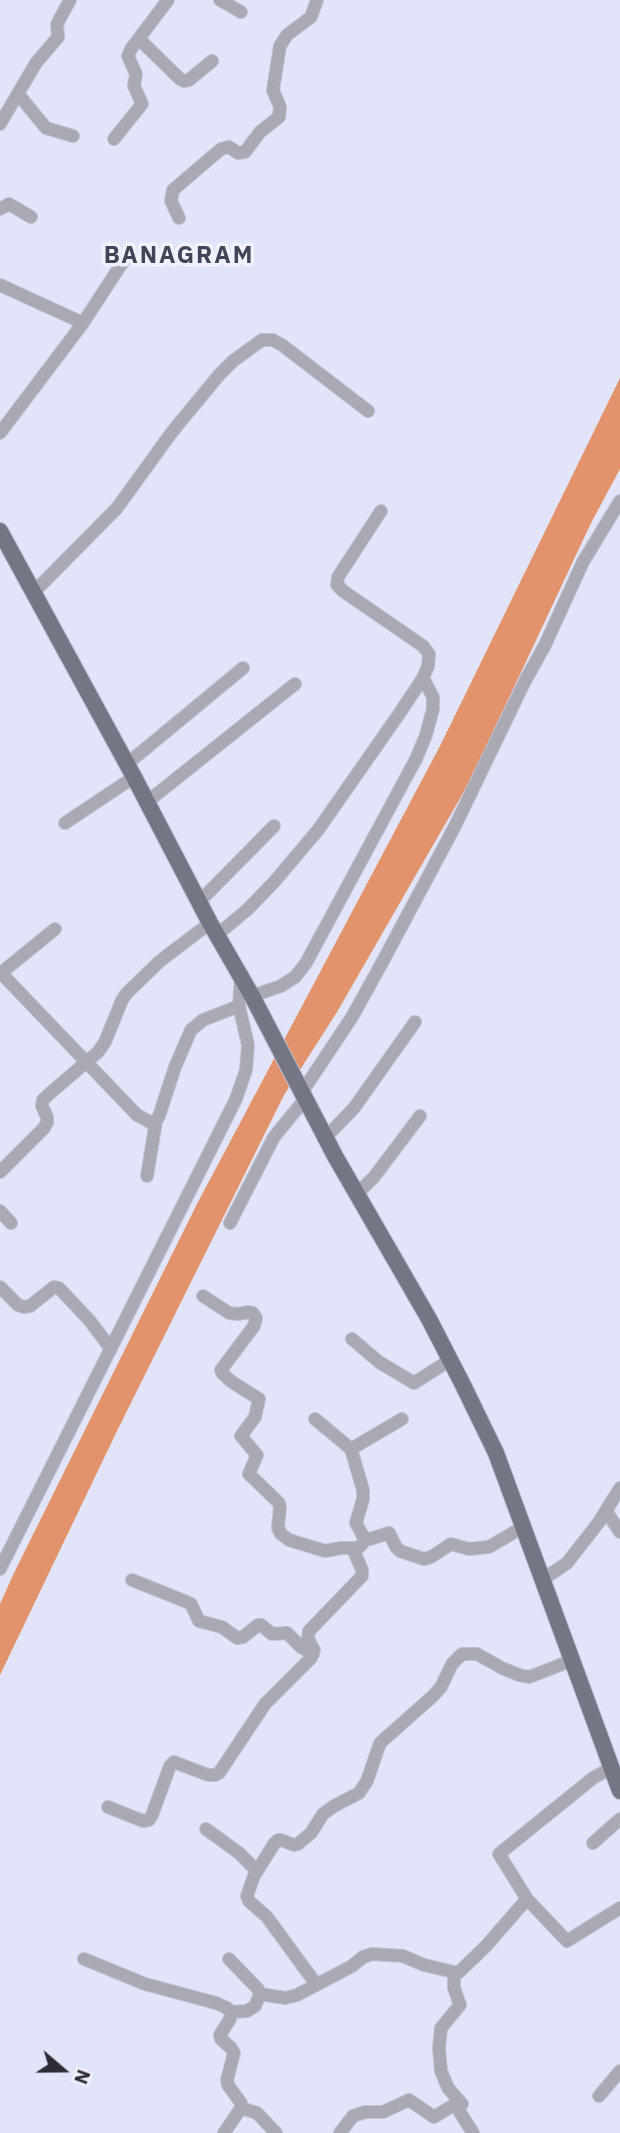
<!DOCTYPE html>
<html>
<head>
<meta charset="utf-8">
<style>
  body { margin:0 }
  #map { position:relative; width:620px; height:2133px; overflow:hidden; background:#e2e4f9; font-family:"IBM Plex Sans",sans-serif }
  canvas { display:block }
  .north { position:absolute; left:28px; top:2035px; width:70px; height:70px; -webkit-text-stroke:5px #f0f2ff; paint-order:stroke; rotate:110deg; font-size:19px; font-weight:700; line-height:28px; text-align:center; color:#2b2c34 }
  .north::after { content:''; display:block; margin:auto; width:24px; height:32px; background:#2b2c34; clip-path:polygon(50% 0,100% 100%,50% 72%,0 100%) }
</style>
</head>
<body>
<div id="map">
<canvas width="620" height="2133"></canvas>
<div class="north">N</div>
</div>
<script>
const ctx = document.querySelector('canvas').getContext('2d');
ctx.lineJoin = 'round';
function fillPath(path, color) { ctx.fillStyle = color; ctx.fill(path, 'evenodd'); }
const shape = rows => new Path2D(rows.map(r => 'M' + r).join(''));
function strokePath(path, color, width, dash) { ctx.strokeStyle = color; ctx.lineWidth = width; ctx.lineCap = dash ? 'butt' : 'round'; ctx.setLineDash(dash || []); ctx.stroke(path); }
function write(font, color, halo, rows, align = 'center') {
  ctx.font = font + ' "IBM Plex Sans",sans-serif'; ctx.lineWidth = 7; ctx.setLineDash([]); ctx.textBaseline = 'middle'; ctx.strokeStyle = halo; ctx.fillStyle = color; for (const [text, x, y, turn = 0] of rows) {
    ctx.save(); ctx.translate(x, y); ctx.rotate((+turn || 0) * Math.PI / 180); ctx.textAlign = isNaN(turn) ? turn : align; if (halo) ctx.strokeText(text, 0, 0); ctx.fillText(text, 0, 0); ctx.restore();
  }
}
const water = shape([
  [620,378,620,469,591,523,470,781,337,1012,284,1095,117,1431,0,1675,0,1604,13,1575,197,1204,440,746]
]);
const minor = shape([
  [220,0,241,12],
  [139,39,180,79,184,81,189,80,212,61],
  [18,94,46,128,73,136],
  [0,124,36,63,58,37,57,24,70,0],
  [114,139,142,104,134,86,136,74,128,56,131,49,168,0],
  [0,209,9,204,31,217],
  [179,218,171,201,173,190,221,149,229,147,238,153,245,152,260,132,279,117,280,107,273,90,280,46,287,35,311,17,317,0],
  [0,285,83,323],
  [0,433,83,323,126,257],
  [34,592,117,508,172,432,219,375,233,361,262,340,273,340,282,345,368,411],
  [127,764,243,668],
  [147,802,295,684],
  [65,823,134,777],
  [199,902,274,826],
  [217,935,248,909,275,881,318,830,399,714,423,678,428,666,429,654,423,646,343,591,337,585,338,577,381,511],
  [0,972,137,1115,150,1122,156,1121,159,1116,175,1067,191,1030,203,1020,239,1006],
  [1,973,55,929],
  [252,996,281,986,295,977,306,963,416,759,426,735,433,709,433,697,423,678],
  [302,1092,352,1017,383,961,455,826,525,681,545,645,583,562,620,501],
  [326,1137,354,1108,415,1022],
  [0,1172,44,1128,47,1122,47,1117,42,1106,43,1100,48,1095,98,1052,105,1042,122,1000,127,993,160,961,210,923],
  [147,1176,156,1121],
  [357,1194,374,1177,420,1116],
  [0,1211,11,1223],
  [230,1223,274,1137,306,1098],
  [0,1287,18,1305,24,1307,30,1306,54,1287,59,1288,90,1321,111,1349],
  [203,1296,229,1313,238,1314,249,1312,253,1313,256,1318,254,1326,221,1370,223,1374,232,1382,259,1399,255,1417,241,1436,257,1455,249,1474,279,1503,280,1507,278,1528,281,1534,289,1540,325,1551,341,1548,358,1548,367,1539],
  [352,1339,379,1362,414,1383,450,1360],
  [315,1419,351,1449,363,1490,363,1499,356,1523,364,1538,370,1539,389,1533,396,1547,400,1551,424,1559,431,1557,451,1544,469,1549,489,1547,523,1527],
  [351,1449,402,1419],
  [606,1511,620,1532],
  [0,1569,236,1099,246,1070,248,1045,239,1006,241,977],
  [132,1580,187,1602,191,1604,199,1621,222,1627,237,1638,243,1637,258,1625,261,1625,272,1634,287,1633,301,1647,313,1654],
  [542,1580,567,1563,599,1522,620,1488],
  [611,1768,593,1778,499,1854,527,1899,567,1941,620,1908],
  [108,1807,143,1821,149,1820,152,1815,170,1766,174,1762,208,1775,215,1775,219,1773,265,1704,311,1658,314,1650,308,1639,309,1631,362,1576,362,1570,353,1549],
  [206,1829,239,1853,257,1871],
  [593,1843,620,1819],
  [84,1959,145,1984,216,2003,227,2008,231,2012,230,2019,220,2035,221,2039,231,2048,234,2053,227,2080,228,2085,241,2103,241,2108,224,2133],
  [229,1959,258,1989,260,1994,255,2006,247,2011,231,2012],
  [454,1974,454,1988,460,2005,441,2028,439,2048,441,2071,448,2088,462,2104,458,2107],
  [316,1984,267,1917,249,1901,247,1896,254,1876,274,1844,278,1840,281,1840,294,1845,298,1844,311,1833,323,1814,334,1806,359,1793,367,1781,380,1743,433,1696,441,1687,452,1664,462,1654,477,1654,502,1668,519,1675,529,1677,573,1660],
  [260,1994,285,1998,297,1995,352,1966,363,1957,372,1954,403,1956,424,1965,458,1973,486,1946,527,1899],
  [599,2096,620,2071],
  [241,2108,257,2113,276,2133],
  [340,2133,353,2116,365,2112,383,2112,409,2100,434,2117,452,2106,456,2106,473,2133]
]);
const major = shape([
  [0,531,134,777,210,923,252,996,335,1156,429,1319,463,1385,496,1453,620,1791]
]);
const districtNames = [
  ["BANAGRAM",179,256]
];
fillPath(water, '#e3936c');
strokePath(minor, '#bdbfd2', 14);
strokePath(major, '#bdbfd2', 18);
strokePath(minor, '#a8a9b2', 12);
strokePath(major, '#747686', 16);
ctx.letterSpacing = '2px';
write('bold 24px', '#434455', '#f0f2ff', districtNames);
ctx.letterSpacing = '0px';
</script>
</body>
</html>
